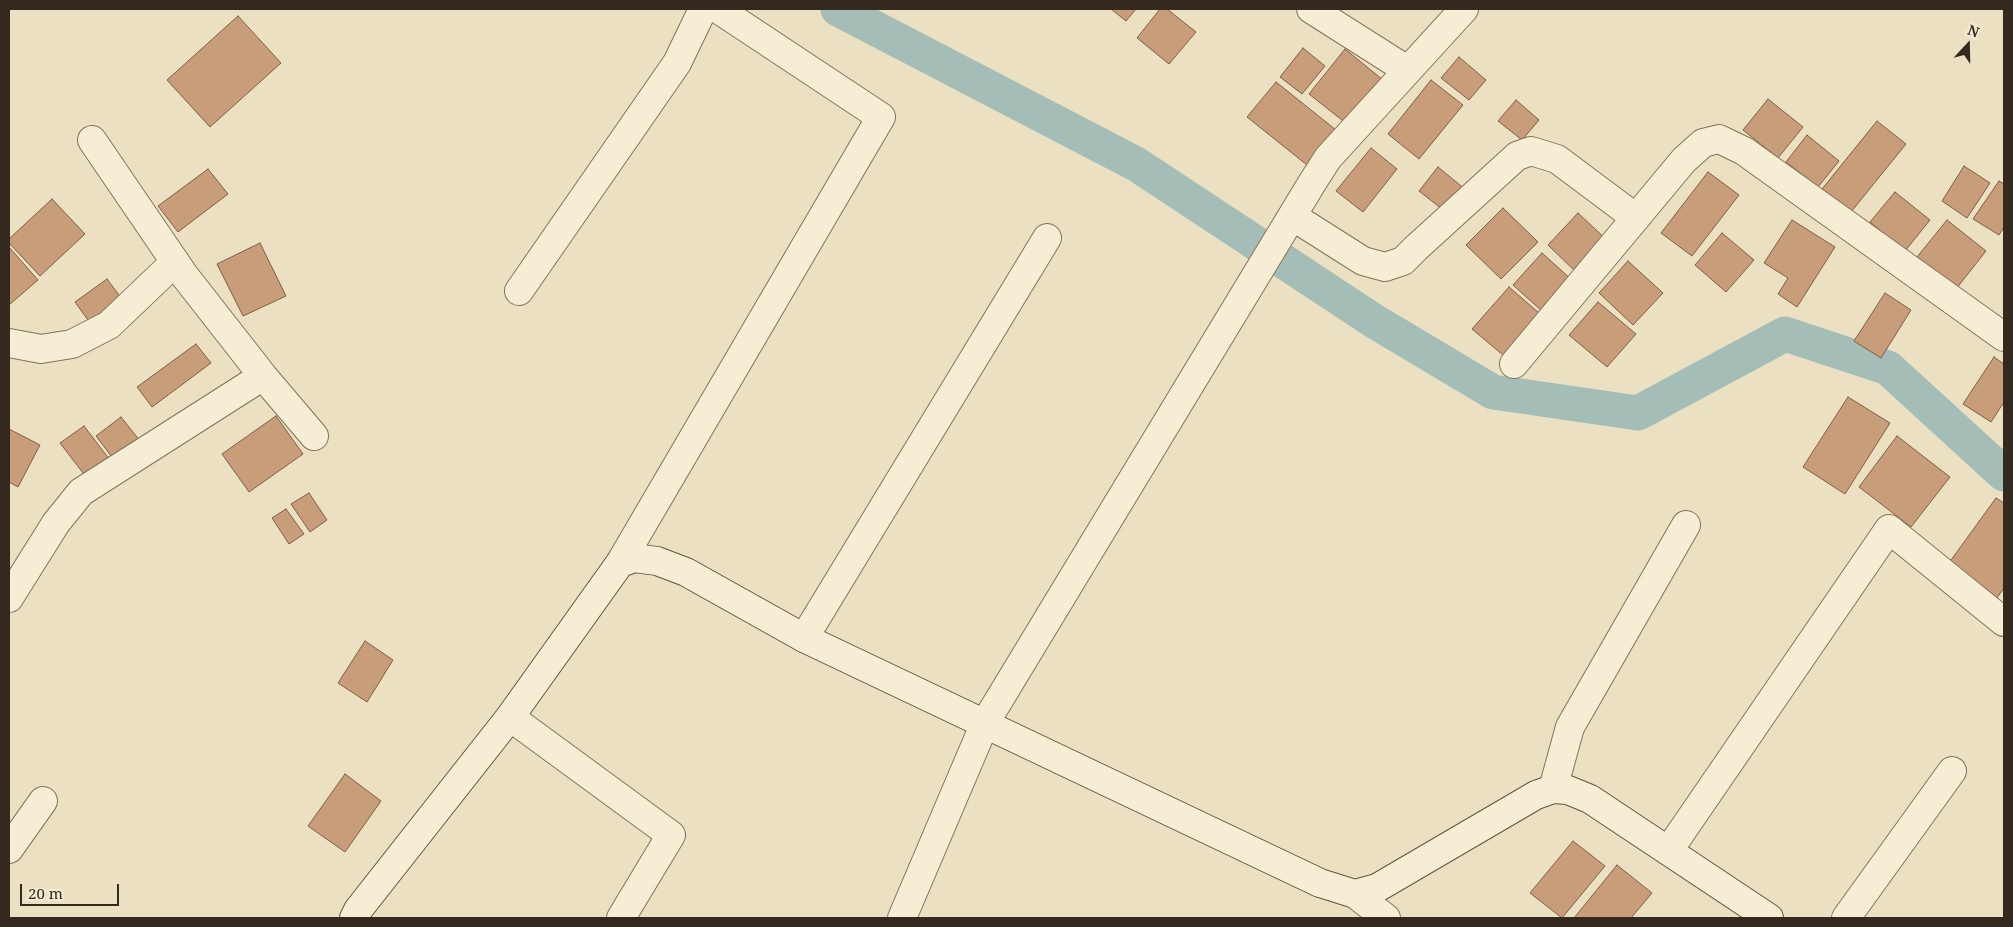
<!DOCTYPE html>
<html>
<head>
<meta charset="utf-8">
<style>
  body { margin:0 }
  #map { position:relative; width:2013px; height:927px; overflow:hidden; background:#ebe0c2; font-family:"Noto Serif",serif }
  canvas { display:block }
  .frame { position:absolute; inset:0; border:10px solid #34291e; pointer-events:none }
  .north { position:absolute; left:1943px; top:20px; width:50px; height:50px; -webkit-text-stroke:4px #f3ead1; paint-order:stroke; rotate:21deg; font-size:14px; font-weight:700; line-height:20px; text-align:center; color:#34291e }
  .north::after { content:''; display:block; margin:auto; width:18px; height:22px; background:#34291e; clip-path:polygon(50% 0,100% 100%,50% 72%,0 100%) }
  .scale { position:absolute; left:20px; top:884px; width:99px; height:22px; box-sizing:border-box; border:2px solid #34291e; border-top:0; padding-left:6px; font-size:15px; line-height:18px; white-space:nowrap; color:#34291e; -webkit-text-stroke:4px #f3ead1; paint-order:stroke }
</style>
</head>
<body>
<div id="map">
<canvas width="2013" height="927"></canvas>
<div class="frame"></div>
<div class="north">N</div>
<div class="scale">20 m</div>
</div>
<script>
const ctx = document.querySelector('canvas').getContext('2d');
ctx.lineJoin = 'round';
const shape = rows => new Path2D(rows.map(r => 'M' + r).join(''));
function strokePath(path, color, width, dash) { ctx.strokeStyle = color; ctx.lineWidth = width; ctx.lineCap = dash ? 'butt' : 'round'; ctx.setLineDash(dash || []); ctx.stroke(path); }
function fillPath(path, color) { ctx.fillStyle = color; ctx.fill(path, 'evenodd'); }
const canal = shape([
  [838,9,1136,164,1374,321,1493,392,1638,413,1785,334,1888,368,2004,474]
]);
const building = shape([
  [1111,9,1136,9,1126,21,1111,9],
  [1160,9,1167,9,1196,32,1169,64,1137,38,1160,9],
  [238,16,281,63,210,127,167,80,238,16],
  [1303,48,1325,66,1302,94,1280,77,1303,48],
  [1345,49,1383,80,1347,124,1309,94,1345,49],
  [1459,57,1486,80,1469,100,1441,78,1459,57],
  [1431,80,1463,105,1419,159,1388,134,1431,80],
  [1276,82,1336,130,1307,165,1247,117,1276,82],
  [1768,99,1803,127,1778,158,1743,130,1768,99],
  [1516,100,1539,120,1522,140,1498,121,1516,100],
  [1877,121,1906,144,1851,212,1822,189,1877,121],
  [1807,135,1839,161,1818,187,1786,162,1807,135],
  [1371,148,1397,169,1363,212,1336,191,1371,148],
  [1964,166,1990,183,1967,218,1942,201,1964,166],
  [1438,167,1466,190,1447,213,1419,191,1438,167],
  [208,169,228,194,178,232,158,206,208,169],
  [1708,172,1739,195,1692,256,1661,233,1708,172],
  [1999,181,2004,184,2004,227,1999,235,1973,219,1999,181],
  [1895,192,1930,220,1905,251,1870,222,1895,192],
  [52,199,85,234,40,276,9,243,9,239,52,199],
  [1503,208,1538,242,1501,279,1466,245,1503,208],
  [1578,213,1609,242,1578,274,1548,245,1578,213],
  [1792,220,1835,247,1797,307,1778,294,1788,278,1764,263,1792,220],
  [1947,220,1986,251,1956,289,1917,257,1947,220],
  [1722,233,1754,260,1726,292,1695,265,1722,233],
  [260,243,286,296,243,316,217,264,260,243],
  [9,247,38,280,9,305,9,247],
  [1542,253,1572,280,1543,312,1513,285,1542,253],
  [1628,261,1663,293,1633,325,1599,293,1628,261],
  [107,279,125,303,93,327,75,302,107,279],
  [1509,287,1546,319,1510,361,1472,329,1509,287],
  [1885,293,1911,310,1881,358,1854,341,1885,293],
  [1598,302,1636,334,1607,367,1569,335,1598,302],
  [196,344,211,363,152,407,137,387,196,344],
  [1994,357,2004,364,2004,402,1991,422,1963,404,1994,357],
  [1848,397,1890,423,1845,494,1803,467,1848,397],
  [276,416,303,454,249,492,222,454,276,416],
  [121,417,144,446,118,465,96,436,121,417],
  [84,426,113,464,90,482,60,443,84,426],
  [9,429,40,445,18,487,9,482,9,429],
  [1897,436,1950,477,1911,527,1859,487,1897,436],
  [309,493,327,520,310,532,291,504,309,493],
  [1996,498,2004,503,2004,588,1994,602,1946,567,1996,498],
  [286,509,304,534,289,544,272,518,286,509],
  [365,641,393,660,367,702,338,683,365,641],
  [345,774,381,801,345,852,308,826,345,774],
  [1573,841,1605,866,1562,918,1530,893,1573,841],
  [1617,865,1652,893,1631,918,1574,918,1617,865]
]);
const street = shape([
  [1311,9,1407,70],
  [92,140,184,275,263,376,314,436],
  [1292,216,1363,261,1385,267,1403,261,1416,248,1517,156,1531,151,1557,159,1636,218],
  [519,291,677,63,703,9],
  [9,343,41,349,72,344,109,325,175,262],
  [1514,364,1684,160,1703,143,1719,139,1744,151,2004,337],
  [620,563,881,117,718,9],
  [9,598,56,523,81,492,263,376],
  [804,638,1047,238],
  [510,717,671,835,621,918],
  [1553,789,1570,727,1686,525],
  [9,849,43,801],
  [1669,850,1889,529,2004,622],
  [1355,894,1386,918],
  [902,918,985,723,1312,183,1328,158,1464,9],
  [1846,918,1952,771]
]);
const secondary = shape([
  [354,918,358,910,510,717,620,563,634,558,657,561,686,572,804,638,1320,883,1355,894,1377,888,1536,795,1553,789,1568,790,1590,799,1769,918]
]);
strokePath(canal, '#a4beb7', 35);
fillPath(building, '#c79d7a');
strokePath(building, '#815d42', 1);
strokePath(street, '#83725a', 30);
strokePath(secondary, '#65533d', 30);
strokePath(street, '#f6eed4', 28);
strokePath(secondary, '#f6eed4', 28);
</script>
</body>
</html>
